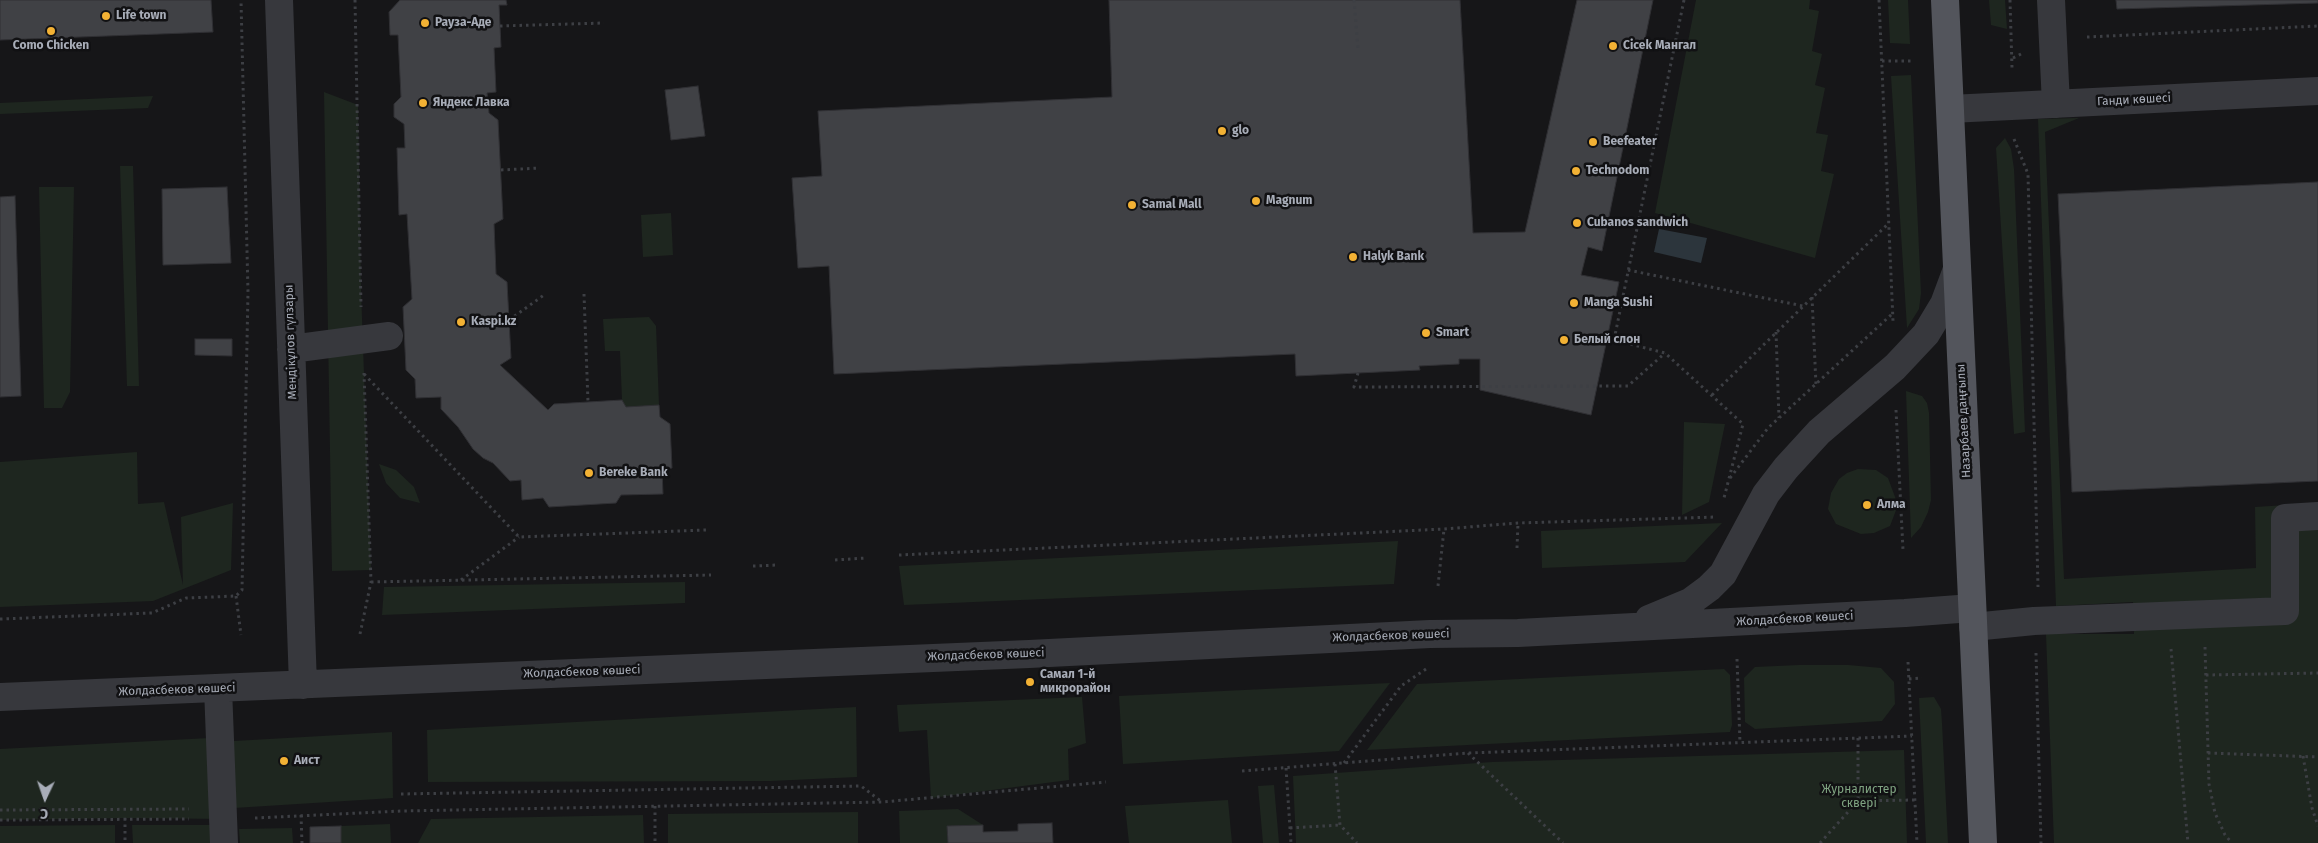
<!DOCTYPE html>
<html>
<head>
<meta charset="utf-8">
<style>
  body { margin:0 }
  #map { position:relative; width:2318px; height:843px; overflow:hidden; background:#161618; font-family:"Fira Sans",sans-serif }
  canvas { display:block }
  .north { position:absolute; left:20px; top:773px; width:50px; height:50px; -webkit-text-stroke:4px #111113; paint-order:stroke; rotate:183deg; font-size:14px; font-weight:700; line-height:20px; text-align:center; color:#a8adb8 }
  .north::after { content:''; display:block; margin:auto; width:18px; height:22px; background:#a8adb8; clip-path:polygon(50% 0,100% 100%,50% 72%,0 100%) }
</style>
</head>
<body>
<div id="map">
<canvas width="2318" height="843"></canvas>
<div class="north">С</div>
</div>
<script>
const ctx = document.querySelector('canvas').getContext('2d');
ctx.lineJoin = 'round';
function fillPath(path, color) { ctx.fillStyle = color; ctx.fill(path, 'evenodd'); }
const shape = rows => new Path2D(rows.map(r => 'M' + r).join(''));
function strokePath(path, color, width, dash) { ctx.strokeStyle = color; ctx.lineWidth = width; ctx.lineCap = dash ? 'butt' : 'round'; ctx.setLineDash(dash || []); ctx.stroke(path); }
function write(font, color, halo, rows, align = 'center') {
  ctx.font = font + ' "Fira Sans",sans-serif'; ctx.lineWidth = 5; ctx.setLineDash([]); ctx.textBaseline = 'middle'; ctx.strokeStyle = halo; ctx.fillStyle = color; for (const [text, x, y, turn = 0] of rows) {
    ctx.save(); ctx.translate(x, y); ctx.rotate((+turn || 0) * Math.PI / 180); ctx.textAlign = isNaN(turn) ? turn : align; if (halo) ctx.strokeText(text, 0, 0); ctx.fillText(text, 0, 0); ctx.restore();
  }
}
const green = shape([
  [1696,0,1810,0,1809,9,1819,11,1812,51,1822,54,1815,85,1825,88,1816,133,1828,135,1821,171,1834,174,1815,258,1655,213],
  [1888,0,1908,0,1910,44,1890,43],
  [1989,0,2005,0,2007,29,1991,25],
  [1911,75,1921,293,1919,309,1907,328,1891,76],
  [324,92,358,105,361,290,371,570,332,571],
  [153,96,148,108,0,114,0,103],
  [2079,118,2045,132,2064,579,2256,568,2255,507,2318,503,2318,843,2054,843,2046,634,2134,634,2133,602,2056,606,2038,119],
  [2005,138,2011,149,2014,169,2025,432,2014,434,1996,148],
  [120,166,133,166,139,386,127,386],
  [39,187,74,187,70,392,62,408,44,408],
  [671,213,673,255,643,257,641,215],
  [649,317,656,326,659,405,626,407,622,400,620,351,605,351,603,319],
  [1906,391,1922,396,1927,403,1929,413,1931,500,1928,512,1921,527,1911,538],
  [1684,422,1725,424,1709,502,1682,515],
  [137,452,138,504,164,502,183,585,181,517,233,503,231,570,153,601,0,607,0,462],
  [379,464,396,470,414,487,420,503,400,498,386,483],
  [1858,469,1876,470,1888,478,1898,505,1890,526,1874,533,1861,534,1836,524,1828,509,1831,493,1839,479,1847,473],
  [1722,523,1685,562,1542,568,1541,531],
  [1398,541,1394,584,904,605,899,566],
  [685,582,685,603,382,615,384,587],
  [1799,665,1848,665,1881,668,1894,682,1895,704,1882,721,1755,729,1745,722,1744,678,1755,667],
  [1724,669,1730,675,1732,725,1730,732,1367,750,1417,684],
  [1390,683,1339,751,1123,764,1119,696],
  [1082,697,1086,743,1068,749,1069,780,931,798,927,730,899,732,897,705],
  [1934,697,1941,709,1942,723,1948,843,1926,843,1919,698],
  [856,707,857,777,771,781,428,782,427,730],
  [392,732,393,798,234,808,234,741],
  [210,738,228,819,125,818,0,820,0,749],
  [1904,750,1907,843,1296,843,1293,776,1492,762],
  [1274,785,1279,843,1263,843,1258,786],
  [1228,800,1232,843,1129,843,1125,806],
  [958,809,983,825,947,826,948,843,900,843,899,811],
  [858,812,858,843,668,843,668,814],
  [643,815,644,843,418,843,431,819],
  [390,824,391,843,341,843,341,826],
  [115,825,115,843,0,843,0,826],
  [132,825,215,825,215,843,133,843],
  [292,828,293,843,240,843,239,829]
]);
const water = shape([
  [1659,229,1707,238,1701,263,1654,252]
]);
const building = shape([
  [0,0,211,0,213,32,0,40,0,0],
  [400,0,506,0,507,5,499,5,501,47,494,48,496,92,487,93,489,113,498,120,503,219,494,224,496,274,507,282,511,358,500,365,548,410,554,404,622,400,626,407,659,405,660,417,670,424,672,468,662,469,663,494,621,495,616,503,549,507,543,498,522,500,521,480,510,481,493,463,483,458,473,449,458,427,441,409,441,397,416,398,415,379,406,370,403,307,412,299,407,214,399,215,397,148,405,148,404,124,394,117,394,104,401,97,398,35,390,35,389,12,400,0],
  [1109,0,1460,0,1473,233,1525,232,1577,0,1653,0,1602,251,1588,247,1581,275,1619,282,1591,415,1480,390,1480,359,1459,359,1459,364,1419,366,1420,370,1296,376,1295,354,834,374,829,266,798,268,792,178,822,176,818,111,1112,97,1109,0],
  [2116,0,2318,0,2318,3,2117,9,2116,0],
  [698,86,705,136,671,140,665,90,698,86],
  [2318,182,2318,481,2072,492,2058,194,2318,182],
  [227,187,231,263,163,265,162,189,227,187],
  [15,196,21,396,0,397,0,197,15,196],
  [195,339,232,339,232,356,195,355,195,339],
  [1052,823,1053,843,948,843,947,826,983,825,983,832,1018,831,1018,824,1052,823],
  [341,826,341,843,310,843,310,827,341,826]
]);
const path = shape([
  [355,0,361,307],
  [1354,0,1358,49],
  [1684,0,1614,340,1665,353,1743,424,1724,498],
  [1879,0,1893,321],
  [2010,0,2012,68],
  [500,26,604,23],
  [2087,37,2318,26],
  [2013,58,2021,54],
  [1882,61,1911,61],
  [2014,139,2028,174,2038,587],
  [501,170,540,168],
  [1628,270,1803,306],
  [584,294,588,402],
  [1812,297,1816,385],
  [509,320,544,295],
  [1776,332,1779,418],
  [1358,373,1354,387,1628,386,1665,353],
  [364,374,519,537,706,530],
  [1712,395,1889,223],
  [1896,410,1903,550],
  [1730,478,1768,428,1892,314],
  [1517,548,1518,523],
  [899,555,1444,529,1518,523,1717,517],
  [835,560,866,558],
  [753,566,778,565],
  [461,580,519,537],
  [371,582,711,575],
  [1438,586,1444,529],
  [236,596,241,635],
  [0,619,152,613,186,598,236,596,242,590,248,292,241,0],
  [360,634,371,582,364,373],
  [2205,647,2209,784,2215,813,2225,835,2232,843],
  [2171,649,2188,843],
  [2036,653,2041,843],
  [1737,659,1740,743],
  [1908,662,1917,843],
  [2206,675,2318,673],
  [1909,679,1922,678],
  [1858,738,1858,801,1915,800],
  [1468,753,1563,843],
  [2208,753,2318,757],
  [2303,756,2312,808,2318,826],
  [1344,763,1401,686,1426,669],
  [1335,764,1340,825,1357,843],
  [1286,768,1291,843],
  [1242,771,1468,753,1912,736],
  [401,794,861,786,882,802],
  [655,806,655,843],
  [0,810,189,809],
  [301,815,302,843],
  [125,818,125,843],
  [255,818,401,811,882,802,1106,782],
  [0,820,189,819],
  [1290,828,1340,825],
  [1820,843,1858,801]
]);
const minor = shape([
  [279,0,303,685],
  [2051,0,2056,104],
  [1950,109,2318,91],
  [291,349,389,336],
  [1649,619,1690,602,1709,588,1723,574,1766,494,1786,468,1819,432,1895,367,1926,334,1944,304,1957,269],
  [1973,627,2034,621,2285,611,2285,518,2318,516],
  [218,688,224,843],
  [0,697,1029,654,1430,634,1518,633,1905,613,1972,608]
]);
const major = shape([
  [1945,0,1983,843]
]);
const markers = [
  [106,16,5,"#f2b134"],
  [425,23,5,"#f2b134"],
  [51,31,5,"#f2b134"],
  [1613,46,5,"#f2b134"],
  [423,103,5,"#f2b134"],
  [1222,131,5,"#f2b134"],
  [1593,142,5,"#f2b134"],
  [1576,171,5,"#f2b134"],
  [1256,201,5,"#f2b134"],
  [1132,205,5,"#f2b134"],
  [1577,223,5,"#f2b134"],
  [1353,257,5,"#f2b134"],
  [1574,303,5,"#f2b134"],
  [461,322,5,"#f2b134"],
  [1426,333,5,"#f2b134"],
  [1564,340,5,"#f2b134"],
  [589,473,5,"#f2b134"],
  [1867,505,5,"#f2b134"],
  [1030,682,5,"#f2b134"],
  [284,761,5,"#f2b134"]
];
const poiNames = [
  ["Life town",116,16],
  ["Рауза-Аде",435,23],
  ["Como Chicken",51,46,"center"],
  ["Cicek Мангал",1623,46],
  ["Яндекс Лавка",433,103],
  ["glo",1232,131],
  ["Beefeater",1603,142],
  ["Technodom",1586,171],
  ["Magnum",1266,201],
  ["Samal Mall",1142,205],
  ["Cubanos sandwich",1587,223],
  ["Halyk Bank",1363,257],
  ["Manga Sushi",1584,303],
  ["Kaspi.kz",471,322],
  ["Smart",1436,333],
  ["Белый слон",1574,340],
  ["Bereke Bank",599,473],
  ["Алма",1877,505],
  ["Самал 1-й",1040,675],
  ["микрорайон",1040,689],
  ["Аист",294,761]
];
const streetNames = [
  ["Ганди көшесі",2134,100,-3],
  ["Мендікұлов гүлзары",291,342,-92],
  ["Назарбаев даңғылы",1964,421,-93],
  ["Жолдасбеков көшесі",1795,619,-3],
  ["Жолдасбеков көшесі",1391,636,-2],
  ["Жолдасбеков көшесі",986,655,-2],
  ["Жолдасбеков көшесі",582,672,-2],
  ["Жолдасбеков көшесі",177,690,-2]
];
const parkNames = [
  ["Журналиcтер",1859,790],
  ["сквері",1859,804]
];
fillPath(green, '#1e261f');
fillPath(water, '#2c353c');
fillPath(building, '#404145');
strokePath(building, '#303034', 1);
strokePath(path, '#3d3f44', 3, [2.5, 4]);
strokePath(minor, '#37383d', 28);
strokePath(major, '#53555c', 28);
for (const [x, y, r, color] of markers) { const dot = new Path2D(); dot.arc(x, y, r, 0, 2 * Math.PI); ctx.fillStyle = color; ctx.fill(dot); strokePath(dot, '#111113', 2); }
write('bold 12px', '#a8adb8', '#111113', poiNames, 'left');
write('12px', '#a8adb8', '#111113', streetNames);
write('12px', '#7fa381', '#111113', parkNames);
</script>
</body>
</html>
